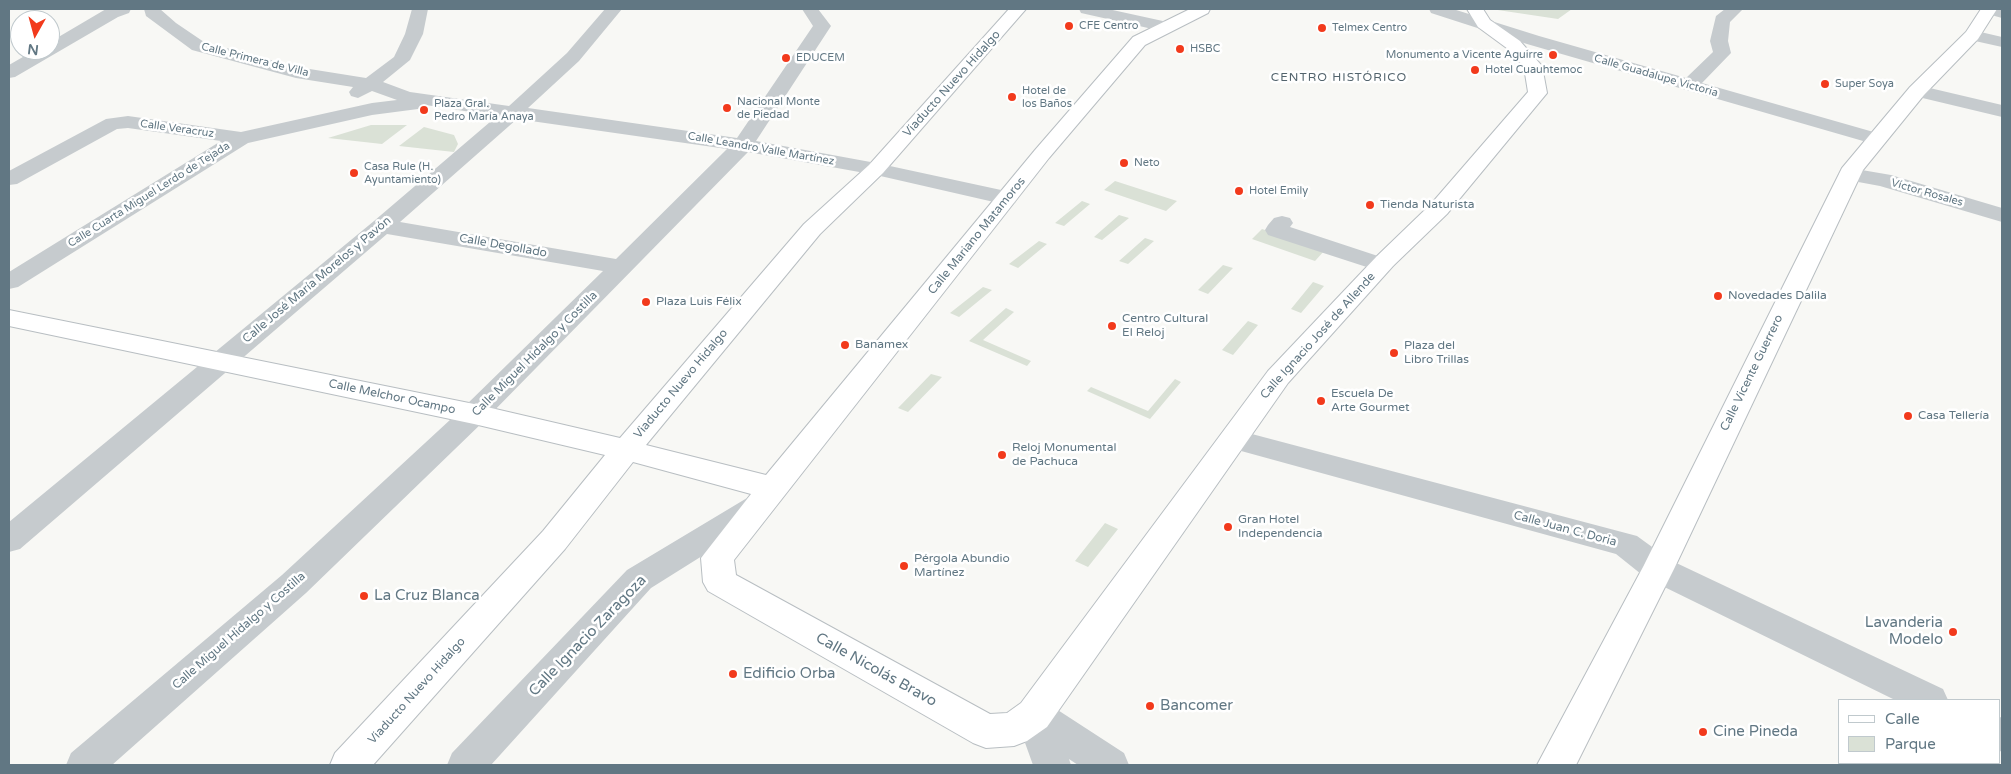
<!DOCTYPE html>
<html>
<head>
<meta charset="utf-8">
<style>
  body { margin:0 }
  #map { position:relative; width:2011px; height:774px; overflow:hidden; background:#f8f8f5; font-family:"Varela Round",sans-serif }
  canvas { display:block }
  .frame { position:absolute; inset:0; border:10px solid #617783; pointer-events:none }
  .legend { position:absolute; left:1838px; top:699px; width:162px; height:65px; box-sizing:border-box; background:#fff; border:1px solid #c0c9cd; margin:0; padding:6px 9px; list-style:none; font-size:15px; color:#617783 }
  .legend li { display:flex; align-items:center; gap:10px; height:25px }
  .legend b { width:25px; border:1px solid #c0c9cd }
  .north { position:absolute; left:10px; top:10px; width:50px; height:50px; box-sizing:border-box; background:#fff; border:1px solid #c0c9cd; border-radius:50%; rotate:187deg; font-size:14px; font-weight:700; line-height:20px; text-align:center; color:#617783 }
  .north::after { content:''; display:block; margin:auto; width:18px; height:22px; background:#f23a1c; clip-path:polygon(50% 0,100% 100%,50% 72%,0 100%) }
</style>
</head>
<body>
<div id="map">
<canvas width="2011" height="774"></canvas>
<div class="frame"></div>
<ul class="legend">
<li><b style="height:6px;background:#fff"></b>Calle</li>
<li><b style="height:14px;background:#dae1d6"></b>Parque</li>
</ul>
<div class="north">N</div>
</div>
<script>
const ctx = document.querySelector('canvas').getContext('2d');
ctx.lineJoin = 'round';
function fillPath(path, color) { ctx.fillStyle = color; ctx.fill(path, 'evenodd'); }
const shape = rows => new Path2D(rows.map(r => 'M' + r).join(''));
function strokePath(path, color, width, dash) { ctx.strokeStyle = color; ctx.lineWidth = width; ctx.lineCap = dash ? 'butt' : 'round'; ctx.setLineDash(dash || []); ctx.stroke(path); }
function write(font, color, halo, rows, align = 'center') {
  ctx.font = font + ' "Varela Round",sans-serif'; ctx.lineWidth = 5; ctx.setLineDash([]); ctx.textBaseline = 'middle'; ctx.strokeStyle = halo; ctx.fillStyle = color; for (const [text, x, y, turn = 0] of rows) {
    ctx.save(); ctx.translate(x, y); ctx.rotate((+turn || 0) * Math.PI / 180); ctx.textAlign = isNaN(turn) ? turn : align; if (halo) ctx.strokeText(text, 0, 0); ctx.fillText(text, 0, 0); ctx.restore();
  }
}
const green = shape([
  [1491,9,1572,9,1558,19],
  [371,125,407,125,382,144,328,138],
  [424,127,454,135,458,144,454,152,399,146],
  [1115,181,1177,201,1166,211,1104,190],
  [1082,201,1090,204,1064,226,1055,223],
  [1119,215,1129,218,1102,240,1094,237],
  [1262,229,1325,250,1315,261,1252,239],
  [1145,238,1154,241,1128,264,1119,261],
  [1039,241,1047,244,1018,268,1009,264],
  [1223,265,1233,268,1208,294,1198,290],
  [1313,282,1324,286,1301,313,1291,309],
  [983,287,992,290,959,317,950,313],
  [1006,308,1014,312,983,340,1031,361,1027,366,969,341],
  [1248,321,1258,325,1233,355,1222,350],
  [931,374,942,377,908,412,898,408],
  [1175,379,1181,382,1150,419,1087,391,1091,387,1148,411],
  [1105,523,1118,529,1088,567,1075,561]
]);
const street = shape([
  [106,9,131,9,129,13,118,17,15,77,9,78,9,65,35,50,50,50,50,42,106,9],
  [144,9,160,9,176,23,204,42,297,67,366,78,394,57,405,34,412,9,428,9,423,34,410,60,383,82,410,92,509,106,567,53,605,9,622,9,579,61,528,108,737,138,813,26,802,9,818,9,831,26,756,141,876,163,1015,193,1018,198,1015,203,1007,205,876,175,748,152,484,421,306,593,112,765,66,765,71,753,282,575,464,407,603,271,387,234,20,549,9,552,9,522,374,221,497,116,426,105,418,109,372,115,248,143,18,287,9,289,9,272,221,141,128,128,117,129,17,184,9,185,9,171,106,119,128,116,241,132,372,103,397,100,372,91,358,98,351,96,349,92,353,87,296,78,192,50,146,16,144,9],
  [517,119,727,149,616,259,400,222,517,119],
  [1079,9,1108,9,1172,23,1175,27,1172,31,1166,32,1081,13,1079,9],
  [1429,9,1453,9,1539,36,1686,78,1713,52,1710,41,1716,16,1725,9,1743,9,1730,22,1728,41,1731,53,1702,83,1884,135,1887,139,1884,143,1877,145,1870,143,1527,44,1431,13,1429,9],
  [1982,9,2002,9,2002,18,1984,13,1982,9],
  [1972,30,2002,37,2002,47,1966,39,1963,35,1966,31,1972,30],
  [1917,85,2002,105,2002,117,1910,95,1908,91,1910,87,1917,85],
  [1850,168,1891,175,2002,208,2002,222,1880,186,1842,179,1839,174,1842,169,1850,168],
  [1282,216,1290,218,1293,223,1290,227,1390,260,1394,265,1390,270,1382,272,1268,235,1265,230,1268,225,1274,218,1282,216],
  [1233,429,1637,536,1670,560,1943,689,1948,700,1895,700,1646,578,1616,554,1223,446,1218,439,1223,432,1233,429],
  [758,495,769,498,773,506,769,514,651,588,491,765,447,765,452,753,627,570,747,498,758,495],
  [1034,699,1047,703,1124,753,1129,765,1078,765,1069,759,1071,765,1033,765,1015,715,1021,703,1034,699],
  [2000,717,2002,718,2002,752,2000,751,2000,717]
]);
const secondary = shape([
  [1009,9,1026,9,883,173,820,234,646,445,766,475,1035,150,1133,37,1190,9,1210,9,1208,13,1145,45,1049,158,734,560,736,575,990,714,1007,713,1021,703,1268,371,1377,256,1431,204,1528,92,1524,67,1508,49,1478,27,1467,9,1483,9,1490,20,1520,41,1542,66,1547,93,1447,214,1393,266,1288,383,1047,727,1027,741,1014,746,986,748,973,743,708,591,703,582,701,558,751,494,633,462,565,549,373,765,330,765,335,753,543,531,605,455,474,424,9,326,9,310,474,404,620,438,804,224,869,165,1009,9],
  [1981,9,1997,9,1978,39,1924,95,1863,170,1674,569,1576,765,1537,765,1643,567,1842,168,1910,87,1966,32,1981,9]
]);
const markers = [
  [1069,26,5,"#f23a1c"],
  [1322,28,5,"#f23a1c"],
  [1180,49,5,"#f23a1c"],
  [1553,55,5,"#f23a1c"],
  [786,58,5,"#f23a1c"],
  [1475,70,5,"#f23a1c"],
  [1825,84,5,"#f23a1c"],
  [1012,97,5,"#f23a1c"],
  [727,108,5,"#f23a1c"],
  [424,110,5,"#f23a1c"],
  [1124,163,5,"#f23a1c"],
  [354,173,5,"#f23a1c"],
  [1239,191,5,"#f23a1c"],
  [1370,205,5,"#f23a1c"],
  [1718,296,5,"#f23a1c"],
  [646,302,5,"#f23a1c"],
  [1112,326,5,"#f23a1c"],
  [845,345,5,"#f23a1c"],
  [1394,353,5,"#f23a1c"],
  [1321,401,5,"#f23a1c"],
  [1908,416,5,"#f23a1c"],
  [1002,455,5,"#f23a1c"],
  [1228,527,5,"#f23a1c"],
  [904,566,5,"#f23a1c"],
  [364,596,5,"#f23a1c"],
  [1953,632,5,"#f23a1c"],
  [733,674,5,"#f23a1c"],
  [1150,706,5,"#f23a1c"],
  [1703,732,5,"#f23a1c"]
];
const farPoinames = [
  ["CFE Centro",1079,26],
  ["Telmex Centro",1332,28],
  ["HSBC",1190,49],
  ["Monumento a Vicente Aguirre",1543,55,"right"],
  ["EDUCEM",796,58],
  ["Hotel Cuauhtemoc",1485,70],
  ["Super Soya",1835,84],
  ["Hotel de",1022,91],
  ["los Baños",1022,104],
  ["Nacional Monte",737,102],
  ["de Piedad",737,115],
  ["Plaza Gral.",434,104],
  ["Pedro María Anaya",434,117],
  ["Neto",1134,163],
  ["Casa Rule (H.",364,167],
  ["Ayuntamiento)",364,180],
  ["Hotel Emily",1249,191]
];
const farStreetnames = [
  ["Calle Primera de Villa",255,60,14],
  ["Calle Guadalupe Victoria",1656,76,16],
  ["Calle Veracruz",177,129,8],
  ["Calle Leandro Valle Martínez",761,149,10],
  ["Víctor Rosales",1927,193,16],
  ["Calle Cuarta Miguel Lerdo de Tejada",149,195,-32]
];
const farQuarternames = [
  ["CENTRO HISTÓRICO",1339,78]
];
const streetNames = [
  ["Viaducto Nuevo Hidalgo",952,84,-48],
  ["Calle Mariano Matamoros",977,236,-51],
  ["Calle Degollado",503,246,10],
  ["Calle José María Morelos y Pavón",317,280,-40],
  ["Calle Ignacio José de Allende",1318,336,-48],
  ["Calle Miguel Hidalgo y Costilla",535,354,-45],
  ["Calle Vicente Guerrero",1752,373,-64],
  ["Viaducto Nuevo Hidalgo",681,384,-50],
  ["Calle Melchor Ocampo",392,397,12],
  ["Calle Juan C. Doria",1565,529,15],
  ["Calle Miguel Hidalgo y Costilla",239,631,-41],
  ["Viaducto Nuevo Hidalgo",417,691,-48]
];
const poiNames = [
  ["Tienda Naturista",1380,205],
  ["Novedades Dalila",1728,296],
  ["Plaza Luis Félix",656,302],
  ["Centro Cultural",1122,319],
  ["El Reloj",1122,333],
  ["Banamex",855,345],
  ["Plaza del",1404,346],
  ["Libro Trillas",1404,360],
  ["Escuela De",1331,394],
  ["Arte Gourmet",1331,408],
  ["Casa Tellería",1918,416],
  ["Reloj Monumental",1012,448],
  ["de Pachuca",1012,462],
  ["Gran Hotel",1238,520],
  ["Independencia",1238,534],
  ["Pérgola Abundio",914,559],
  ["Martínez",914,573]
];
const nearPoinames = [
  ["La Cruz Blanca",374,596],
  ["Lavanderia",1943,623,"right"],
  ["Modelo",1943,640,"right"],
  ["Edificio Orba",743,674],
  ["Bancomer",1160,706],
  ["Cine Pineda",1713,732]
];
const nearStreetnames = [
  ["Calle Ignacio Zaragoza",588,636,-46],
  ["Calle Nicolás Bravo",876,670,29]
];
fillPath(green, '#dae1d6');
strokePath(secondary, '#b8bec2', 2);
fillPath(street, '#c6cbce');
fillPath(secondary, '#fff');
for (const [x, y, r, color] of markers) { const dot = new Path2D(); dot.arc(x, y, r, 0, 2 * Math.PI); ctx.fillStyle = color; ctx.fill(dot); strokePath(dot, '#fff', 2); }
write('11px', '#617783', '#fff', farPoinames, 'left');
write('11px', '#617783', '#fff', farStreetnames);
ctx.letterSpacing = '1px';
write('12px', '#53646d', '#fff', farQuarternames);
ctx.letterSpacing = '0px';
write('12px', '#617783', '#fff', streetNames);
write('12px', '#617783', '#fff', poiNames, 'left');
write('15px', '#617783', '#fff', nearPoinames, 'left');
write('15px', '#617783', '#fff', nearStreetnames);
</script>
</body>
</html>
